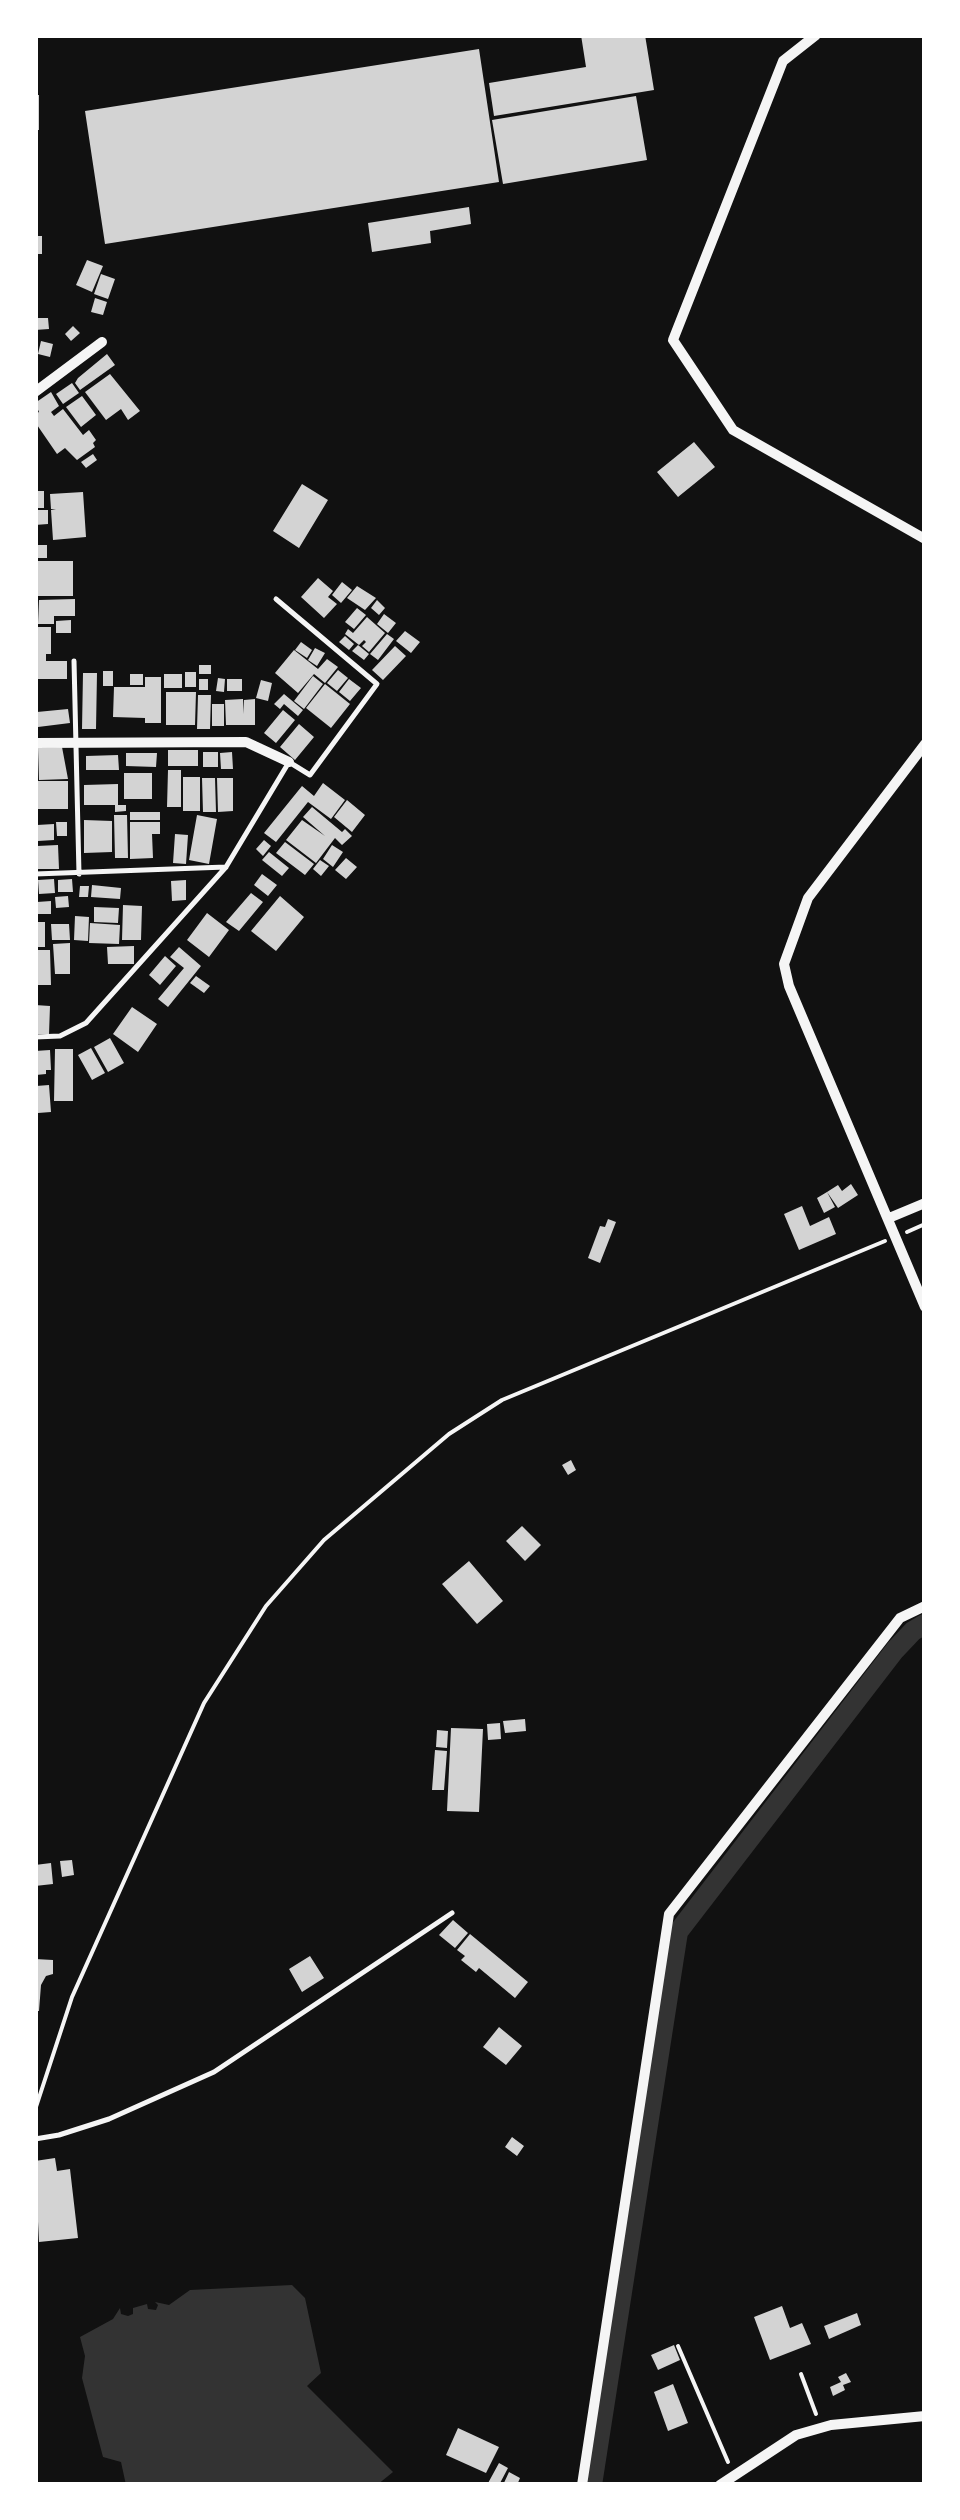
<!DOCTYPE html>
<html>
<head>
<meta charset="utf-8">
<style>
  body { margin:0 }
  #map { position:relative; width:960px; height:2520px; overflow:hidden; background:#111; font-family:"Nunito Sans",sans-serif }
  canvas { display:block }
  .frame { position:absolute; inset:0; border:38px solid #fff; pointer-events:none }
</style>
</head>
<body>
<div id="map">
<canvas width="960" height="2520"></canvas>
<div class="frame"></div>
</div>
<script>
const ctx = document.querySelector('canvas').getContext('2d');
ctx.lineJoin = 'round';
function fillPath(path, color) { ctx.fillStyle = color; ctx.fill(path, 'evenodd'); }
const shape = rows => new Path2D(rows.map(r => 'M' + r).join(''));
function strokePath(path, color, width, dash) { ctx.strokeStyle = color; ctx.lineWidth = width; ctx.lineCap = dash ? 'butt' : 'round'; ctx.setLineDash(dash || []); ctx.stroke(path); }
const water = shape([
  [292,2285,305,2298,321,2373,307,2386,393,2472,377,2485,126,2485,121,2462,103,2457,82,2378,85,2356,80,2337,113,2319,120,2308,121,2314,128,2316,133,2314,133,2308,147,2304,148,2309,156,2310,158,2305,155,2302,169,2305,190,2290]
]);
const canal = shape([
  [592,2485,678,1932,895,1650,913,1631,925,1624]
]);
const building = shape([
  [581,35,645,35,654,90,494,116,489,83,586,67],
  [479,49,499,182,105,244,85,111],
  [35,95,39,95,39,130,35,130],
  [636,96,647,160,503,184,492,120],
  [469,207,471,224,430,231,431,243,372,252,368,223],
  [35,236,42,236,42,254,35,254],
  [87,260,103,266,92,292,76,285],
  [101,274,115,279,108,299,94,294],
  [95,298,107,302,103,315,91,312],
  [35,318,48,318,49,329,35,330],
  [73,326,80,333,71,341,65,334],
  [41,341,53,344,50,357,38,354],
  [107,354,115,365,80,390,75,383,78,378],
  [110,374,140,411,128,420,121,409,106,420,85,392],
  [72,383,79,393,63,404,56,394],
  [51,392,59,406,51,412,54,416,63,409,83,435,89,430,96,440,93,443,95,447,77,460,65,448,57,454,35,422,35,414,39,412,35,403],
  [82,396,96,415,81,427,66,407],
  [694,442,715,467,678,497,657,472],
  [93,454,97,460,86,468,81,462],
  [302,484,328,500,299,548,273,531],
  [35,491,44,491,44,508,35,508],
  [83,492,86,537,53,540,51,510,56,509,51,509,50,494],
  [35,510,48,510,48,524,35,525],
  [38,545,47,545,47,558,38,558],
  [35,561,73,561,73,596,35,596],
  [318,578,333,591,328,597,337,604,324,618,301,597],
  [342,582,352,590,341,603,332,595],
  [357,586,376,598,365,610,347,598],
  [75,599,75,616,54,616,54,624,38,624,39,600],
  [377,600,385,608,379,615,371,608],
  [357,608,366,615,354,629,345,622],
  [384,614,396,623,388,633,377,624],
  [367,617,385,633,369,652,362,646,366,642,364,640,359,645,345,634,348,629,353,633],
  [71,620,71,633,56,633,56,621],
  [38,627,51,627,51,654,46,654,46,661,67,661,67,679,37,679],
  [405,631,420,642,411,653,396,641],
  [387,634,394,639,378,660,370,654],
  [345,636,354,644,349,650,339,642],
  [301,642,312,650,307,658,295,650],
  [358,645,369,654,364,660,352,651],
  [395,646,406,656,383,680,372,670],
  [315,648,325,653,317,666,308,660],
  [294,650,318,669,327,659,338,667,325,683,314,674,298,693,275,673],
  [199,665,211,665,211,674,199,674],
  [338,670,348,678,337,691,327,683],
  [103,671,113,671,113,686,103,686],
  [185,672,196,672,196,687,185,687],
  [83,673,97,673,96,729,82,729],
  [130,674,143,674,143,685,130,685],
  [164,674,182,674,182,688,164,688],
  [313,676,323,684,304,709,294,701],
  [145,677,161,677,161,723,145,723,145,718,113,717,114,687,145,687],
  [218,678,225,679,224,692,216,691],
  [199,679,208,679,208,690,199,690],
  [227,679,242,679,242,691,227,691],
  [349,679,361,688,350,701,339,692],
  [261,680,272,683,268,701,256,698],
  [325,684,350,704,331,728,306,708],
  [166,692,196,692,195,725,166,725],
  [284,694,303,710,298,716,284,704,280,709,274,704],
  [198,695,211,695,210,729,197,729],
  [243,699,244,714,244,700,255,699,255,725,226,725,225,700],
  [212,704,224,704,224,726,212,726],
  [68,709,70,723,38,727,37,712],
  [283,710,295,720,276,743,264,733],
  [299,724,314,737,295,760,280,747],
  [62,747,68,779,39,780,38,748],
  [168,750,198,750,198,766,168,766],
  [203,752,218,752,218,767,203,767],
  [232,752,233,769,221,769,220,753],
  [126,753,157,753,156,767,126,766],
  [118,755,119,770,86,770,86,756],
  [168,770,181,770,181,807,167,807],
  [124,773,152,773,152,799,124,799],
  [183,777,200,777,200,811,183,811],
  [202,778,215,778,216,812,203,812],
  [217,778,233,778,233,811,218,812],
  [38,781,68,781,68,809,37,809],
  [323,783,345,800,331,819,308,802,276,842,264,833,302,786,314,796],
  [118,784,118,805,126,805,126,811,115,812,115,805,84,805,84,785],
  [347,800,365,815,352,832,334,817],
  [312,807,342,832,345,829,352,836,342,845,335,838,316,863,286,840,302,820,325,836,303,817],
  [130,812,160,812,160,820,130,820],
  [114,815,127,815,128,858,115,858],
  [197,815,217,819,209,864,189,860],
  [84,820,112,821,112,852,84,853],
  [56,822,67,822,67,836,57,836],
  [130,822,160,822,160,834,152,834,153,858,130,859],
  [54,824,54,840,38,841,37,825],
  [175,834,188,835,186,864,173,863],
  [264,840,271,846,263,856,256,849],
  [285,842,314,864,305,875,276,853],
  [58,845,59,869,37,869,37,846],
  [332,845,343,852,333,867,323,859],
  [269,852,289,868,282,876,262,860],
  [346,858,357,867,346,879,335,870],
  [320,860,329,866,321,876,313,869],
  [262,874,277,885,268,896,254,885],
  [54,879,55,893,39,894,38,880],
  [72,879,73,892,58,892,58,880],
  [186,880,186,900,172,901,171,881],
  [92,885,121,888,120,899,91,897],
  [80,886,89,886,88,897,79,897],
  [251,893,263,902,239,931,226,922],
  [68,896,69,907,56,908,55,897],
  [280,896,304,917,276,951,251,931],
  [51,901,51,914,37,914,37,902],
  [123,905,142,906,141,940,122,940],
  [94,907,119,908,118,923,94,922],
  [207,913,229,930,209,957,187,940],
  [75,916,89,917,88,941,74,940],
  [35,922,45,922,45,947,35,947],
  [90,923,120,925,119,944,89,943],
  [51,924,69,924,70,940,52,940],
  [70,943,70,974,55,974,53,944],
  [134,946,134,964,108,964,107,947],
  [179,947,201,966,168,1007,158,999,184,968,170,957],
  [37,950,50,950,51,985,35,985],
  [165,956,176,966,160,985,149,975],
  [196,976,210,986,204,993,190,983],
  [35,1005,50,1006,49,1034,35,1034],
  [132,1007,157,1024,138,1052,113,1034],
  [110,1038,124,1063,108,1072,94,1047],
  [91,1048,105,1073,92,1080,78,1055],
  [55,1049,73,1049,73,1101,54,1101],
  [50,1050,51,1070,46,1070,46,1074,36,1075,35,1051],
  [49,1085,51,1112,38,1113,36,1086],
  [851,1184,858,1195,838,1208,827,1192,838,1185,842,1191],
  [827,1192,835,1207,824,1213,817,1198],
  [802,1206,810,1226,829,1217,836,1234,799,1250,784,1214],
  [608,1219,616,1222,600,1263,588,1258,600,1226,605,1227],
  [571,1460,576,1470,568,1475,562,1465],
  [522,1526,541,1545,525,1561,506,1541],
  [469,1561,503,1601,477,1624,442,1584],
  [525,1719,526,1731,505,1733,503,1721],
  [500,1723,501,1739,488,1740,487,1724],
  [451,1728,483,1729,479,1812,447,1811],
  [437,1730,448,1731,447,1748,436,1747],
  [435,1750,447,1751,444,1790,432,1790],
  [72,1860,74,1875,62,1877,60,1861],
  [51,1863,53,1884,35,1886,35,1865],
  [453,1920,468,1933,455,1948,439,1935],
  [470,1934,528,1982,515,1998,479,1968,476,1972,461,1960,465,1956,457,1950],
  [310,1956,324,1978,302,1992,289,1969],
  [35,1959,53,1960,53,1974,46,1976,41,1985,39,2011,35,2011],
  [499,2027,522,2046,506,2065,483,2047],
  [512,2137,524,2146,517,2156,505,2147],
  [55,2158,57,2171,70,2169,78,2238,39,2242,35,2161],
  [782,2306,790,2328,802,2323,811,2344,770,2360,754,2317],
  [857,2313,861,2325,829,2339,824,2326],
  [674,2345,680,2360,658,2370,651,2355],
  [846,2373,851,2382,843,2385,845,2390,833,2396,830,2387,841,2382,838,2377],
  [673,2384,688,2423,668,2431,654,2392],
  [458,2428,499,2447,486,2473,446,2455],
  [499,2463,508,2468,499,2485,487,2485],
  [509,2472,520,2478,517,2485,503,2485]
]);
const path = shape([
  [907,1232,925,1224],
  [35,2110,72,1997,204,1703,266,1606,324,1540,449,1434,502,1400,885,1241],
  [678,2346,728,2462],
  [801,2374,816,2414]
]);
const service = shape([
  [74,661,79,874],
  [35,874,226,867],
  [35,1037,60,1036,86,1023,226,867,289,762,310,775,377,684,276,599],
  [35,2139,59,2135,109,2119,214,2072,452,1913]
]);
const minor = shape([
  [816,35,783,61,673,340,733,430,925,539],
  [35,392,102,342],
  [35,743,246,742,289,762],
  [925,744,808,898,784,964,789,986,925,1307],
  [889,1218,925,1203],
  [582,2485,669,1914,900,1618,925,1606],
  [720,2485,796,2435,831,2425,925,2416]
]);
fillPath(water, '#333');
strokePath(canal, '#333', 20);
fillPath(building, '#d3d3d3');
strokePath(path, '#f5f5f5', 4);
strokePath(service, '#f5f5f5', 5);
strokePath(minor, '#f5f5f5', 10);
</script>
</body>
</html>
